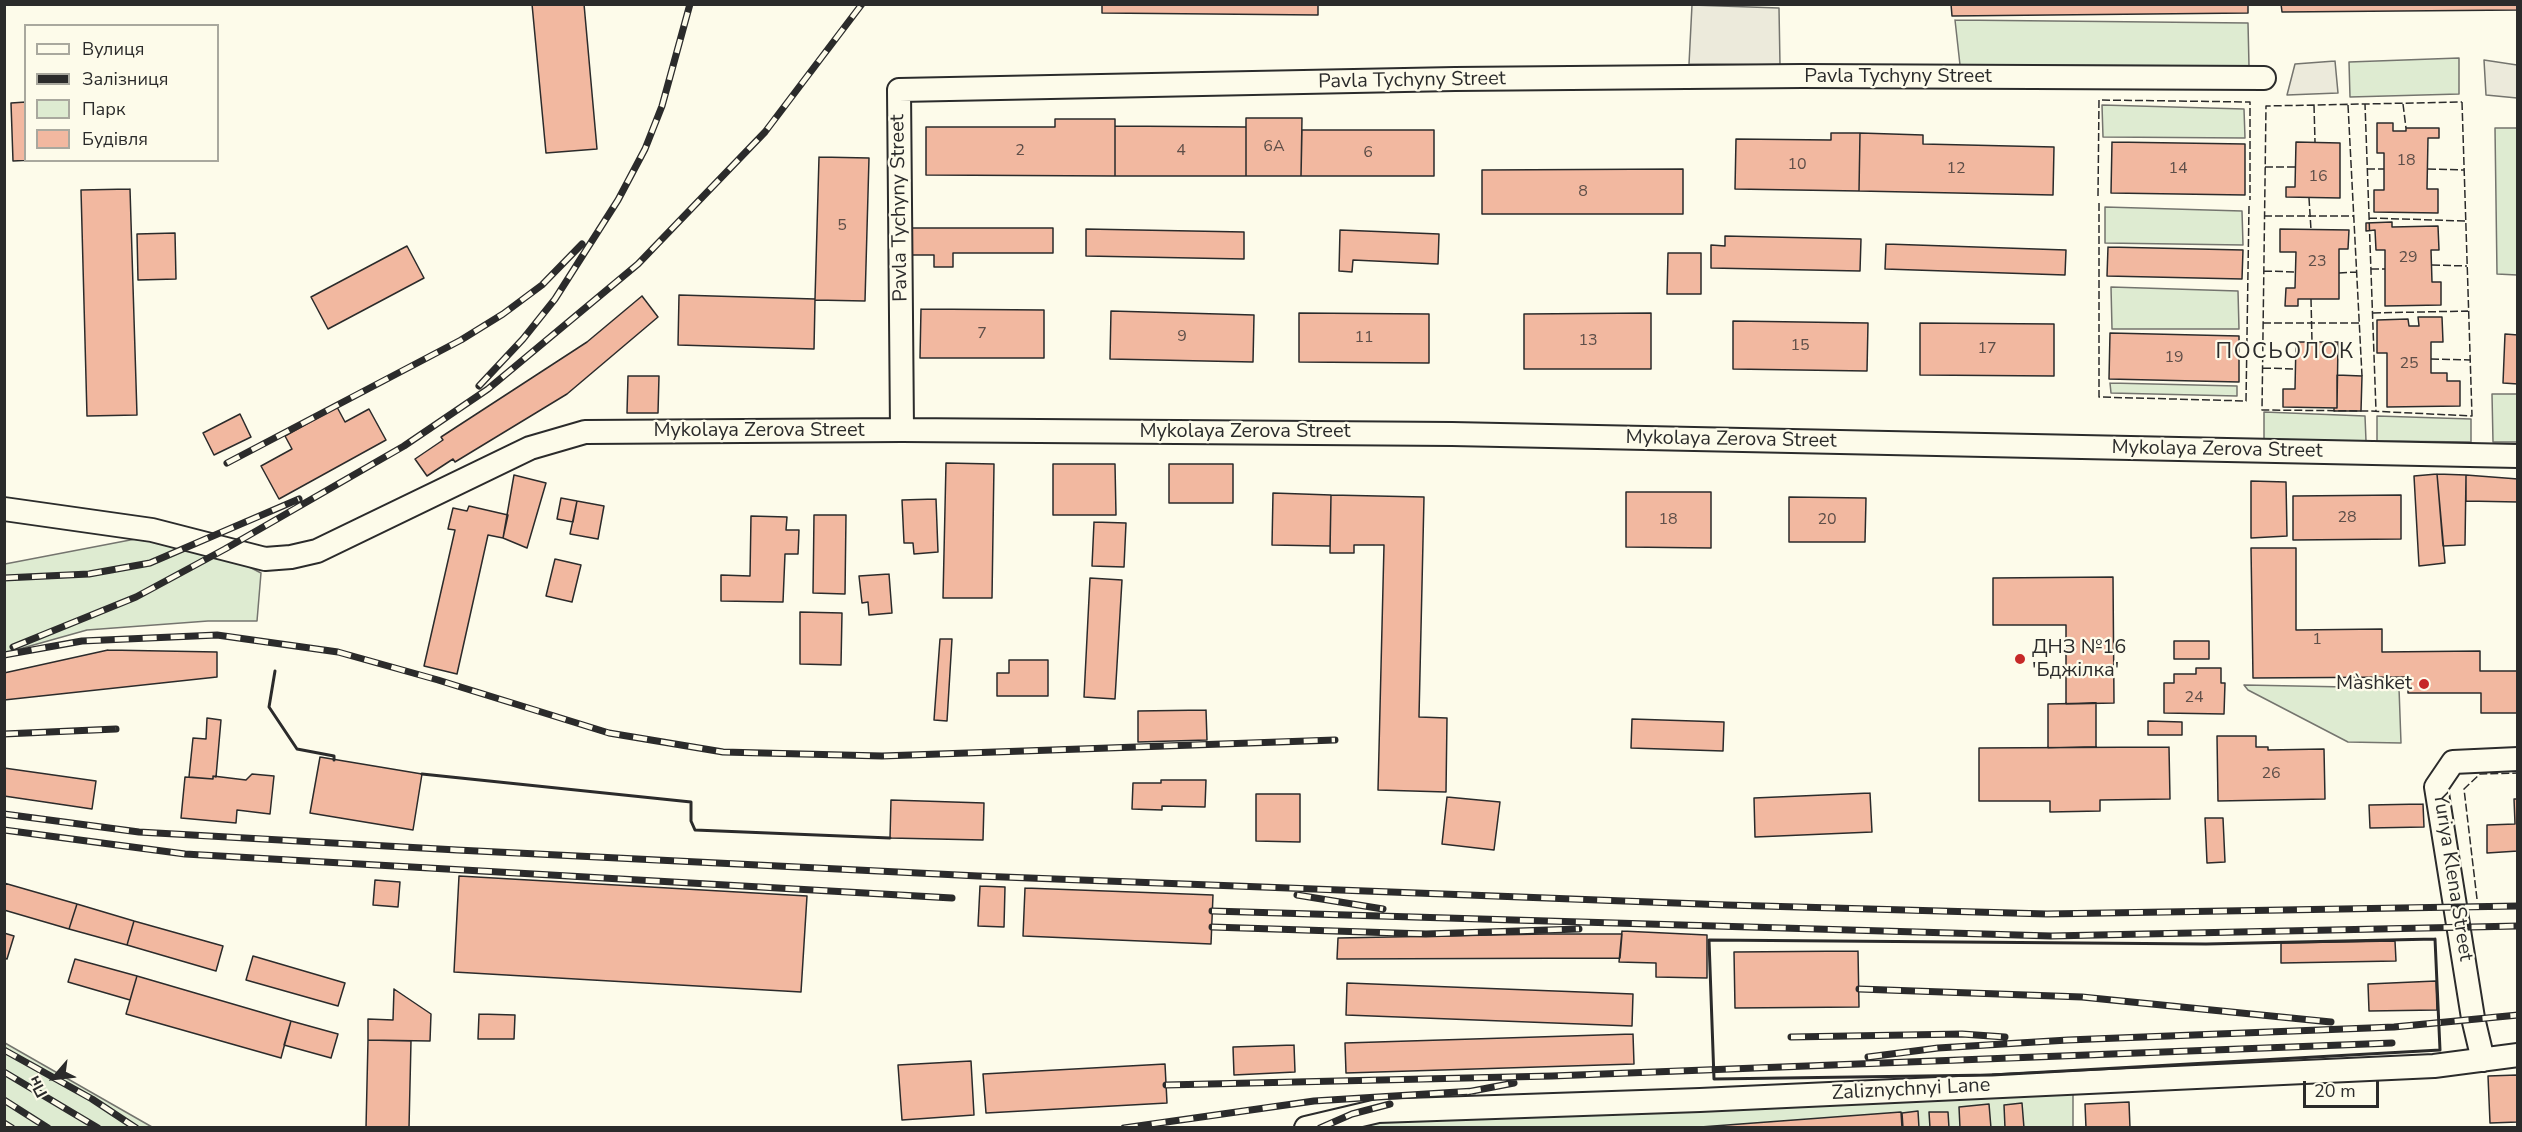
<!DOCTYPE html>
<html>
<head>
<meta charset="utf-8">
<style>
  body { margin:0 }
  #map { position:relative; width:2522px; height:1132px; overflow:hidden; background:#fdfbea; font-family:"Nunito Sans",sans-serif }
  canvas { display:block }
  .frame { position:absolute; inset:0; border:6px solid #2b2b2b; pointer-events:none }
  .legend { position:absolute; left:24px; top:24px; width:195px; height:138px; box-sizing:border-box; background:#fdfbea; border:2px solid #a9a89e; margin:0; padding:8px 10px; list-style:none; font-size:18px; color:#2b2b2b }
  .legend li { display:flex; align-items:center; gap:12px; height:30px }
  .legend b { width:30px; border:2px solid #a9a89e }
  .north { position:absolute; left:24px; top:1048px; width:60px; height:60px; -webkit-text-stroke:4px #fdfbea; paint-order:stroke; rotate:242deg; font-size:16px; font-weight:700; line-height:24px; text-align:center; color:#2b2b2b }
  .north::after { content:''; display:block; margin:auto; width:21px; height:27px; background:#2b2b2b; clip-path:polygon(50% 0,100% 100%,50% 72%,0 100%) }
  .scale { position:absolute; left:2303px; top:1081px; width:76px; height:27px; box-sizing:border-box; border:3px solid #2b2b2b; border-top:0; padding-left:8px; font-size:18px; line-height:21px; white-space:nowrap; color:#2b2b2b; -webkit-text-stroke:4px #fdfbea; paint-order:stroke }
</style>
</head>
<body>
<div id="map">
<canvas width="2522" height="1132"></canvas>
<div class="frame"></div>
<ul class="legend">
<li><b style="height:8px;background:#fdfbea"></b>Вулиця</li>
<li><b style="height:8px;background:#2b2b2b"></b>Залізниця</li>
<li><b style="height:16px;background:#deebd1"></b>Парк</li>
<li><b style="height:16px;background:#f2b8a0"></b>Будівля</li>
</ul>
<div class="north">Пн</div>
<div class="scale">20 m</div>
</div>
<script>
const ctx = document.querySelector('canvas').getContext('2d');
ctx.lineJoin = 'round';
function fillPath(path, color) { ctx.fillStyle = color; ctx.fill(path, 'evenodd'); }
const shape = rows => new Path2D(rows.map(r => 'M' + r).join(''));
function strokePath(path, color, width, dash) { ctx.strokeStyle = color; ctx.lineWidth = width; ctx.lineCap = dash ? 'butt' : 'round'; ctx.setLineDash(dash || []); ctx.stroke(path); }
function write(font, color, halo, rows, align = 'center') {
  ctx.font = font + ' "Nunito Sans",sans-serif'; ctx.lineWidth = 4.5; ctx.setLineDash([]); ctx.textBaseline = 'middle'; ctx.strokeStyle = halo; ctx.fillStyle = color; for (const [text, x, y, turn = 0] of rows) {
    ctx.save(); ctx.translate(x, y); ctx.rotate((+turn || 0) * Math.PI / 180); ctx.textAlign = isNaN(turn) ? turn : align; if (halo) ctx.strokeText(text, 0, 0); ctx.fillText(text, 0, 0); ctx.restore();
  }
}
const green = shape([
  [1955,20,2248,23,2249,66,1960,65,1955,20],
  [2459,58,2459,94,2350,97,2349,62,2459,58],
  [2102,105,2244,109,2245,138,2103,137,2102,105],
  [2495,128,2517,128,2517,275,2497,274,2495,128],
  [2105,207,2242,211,2243,245,2105,243,2105,207],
  [2111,287,2238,291,2239,329,2112,329,2111,287],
  [2110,383,2237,386,2237,396,2111,393,2110,383],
  [2492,394,2517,394,2517,442,2493,442,2492,394],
  [2264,412,2365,416,2366,441,2264,440,2264,412],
  [2377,416,2471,419,2471,442,2377,441,2377,416],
  [151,536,228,556,261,573,257,621,208,621,87,630,5,653,5,564,151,536],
  [2244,685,2399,688,2401,743,2348,742,2248,690,2244,685],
  [5,1043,152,1127,5,1127,5,1043],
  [2073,1082,2073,1127,1309,1128,1318,1124,2073,1082]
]);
const parking = shape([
  [1692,5,1779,8,1780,65,1689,64,1692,5],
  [2484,60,2517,65,2517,98,2486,95,2484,60],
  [2335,61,2338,93,2287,95,2295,64,2335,61]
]);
const building = shape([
  [532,4,584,4,597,149,546,153,532,4],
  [1102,4,1318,4,1318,15,1102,13,1102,4],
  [1951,4,2248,4,2248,13,1952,16,1951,4],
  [2281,4,2518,4,2518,10,2282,12,2281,4],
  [26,102,26,160,34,160,13,161,11,103,26,102],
  [1246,118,1302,118,1301,176,1246,176,1246,118],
  [1055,119,1115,119,1115,176,926,175,926,127,1055,127,1055,119],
  [2377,123,2393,123,2393,131,2406,131,2406,128,2439,128,2439,138,2428,138,2427,189,2438,189,2438,213,2374,212,2374,190,2384,190,2384,153,2377,153,2377,123],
  [1115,126,1246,127,1246,176,1115,176,1115,126],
  [1302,130,1434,130,1434,176,1301,176,1302,130],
  [1831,133,1860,133,1859,191,1735,189,1736,139,1831,140,1831,133],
  [1860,133,1923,135,1923,144,2054,147,2053,195,1859,191,1860,133],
  [2112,142,2245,144,2245,195,2111,193,2112,142],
  [2296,142,2340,143,2340,198,2286,197,2286,187,2295,187,2296,142],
  [819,157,869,158,865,301,815,300,814,349,678,345,679,295,815,299,819,157],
  [1683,169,1683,214,1482,214,1482,170,1683,169],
  [130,189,137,415,87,416,81,190,130,189],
  [2392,222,2392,227,2438,226,2439,250,2431,250,2432,282,2441,282,2441,305,2385,306,2385,250,2376,250,2375,230,2366,231,2366,223,2392,222],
  [912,228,1053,228,1053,253,953,253,953,267,934,267,934,255,912,255,912,228],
  [1086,229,1244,232,1244,259,1086,256,1086,229],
  [2280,229,2349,230,2348,249,2339,249,2339,299,2298,299,2298,306,2285,306,2286,288,2295,288,2296,252,2280,252,2280,229],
  [1340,230,1439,234,1438,264,1353,260,1352,272,1339,271,1340,230],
  [175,233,176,279,138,280,137,234,175,233],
  [1725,236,1861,239,1860,271,1711,268,1711,245,1725,246,1725,236],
  [1886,244,2066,250,2065,275,1885,269,1886,244],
  [407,246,424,278,328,329,311,297,407,246],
  [2108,247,2243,250,2242,279,2107,276,2108,247],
  [1668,253,1701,253,1701,294,1667,294,1668,253],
  [642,296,658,317,567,394,455,462,453,459,427,476,415,459,443,440,441,437,587,342,642,296],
  [921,309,1044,310,1044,358,920,358,921,309],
  [1111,311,1254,315,1253,362,1110,359,1111,311],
  [1299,313,1429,314,1429,363,1299,362,1299,313],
  [1651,313,1651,369,1524,369,1524,314,1651,313],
  [2418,317,2442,317,2443,342,2431,342,2431,373,2447,373,2447,381,2460,381,2460,406,2387,407,2387,353,2377,353,2377,320,2408,319,2409,326,2419,326,2418,317],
  [1733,321,1868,323,1867,371,1733,369,1733,321],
  [1920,323,2054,324,2054,376,1920,375,1920,323],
  [2110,333,2239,336,2239,382,2109,379,2110,333],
  [2505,334,2518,335,2518,384,2503,383,2505,334],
  [2296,342,2338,342,2337,408,2283,407,2283,389,2295,389,2296,342],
  [2337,375,2362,376,2361,411,2334,411,2334,408,2337,408,2337,375],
  [628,376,659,376,658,413,627,413,628,376],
  [337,407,345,422,369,409,386,440,279,499,261,466,292,449,285,436,337,407],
  [240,414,251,437,214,455,203,433,240,414],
  [946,463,994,464,992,598,943,598,946,463],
  [1053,464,1115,464,1116,515,1053,515,1053,464],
  [1169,464,1233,464,1233,503,1169,503,1169,464],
  [2437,474,2466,475,2465,545,2443,546,2437,474],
  [2437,474,2445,563,2419,566,2414,476,2437,474],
  [514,475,546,483,527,548,503,538,514,475],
  [2466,475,2518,479,2518,502,2466,501,2466,475],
  [2251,481,2286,482,2287,536,2251,538,2251,481],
  [1626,492,1711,492,1711,548,1626,547,1626,492],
  [1273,493,1331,495,1330,546,1272,545,1273,493],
  [1331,495,1424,497,1419,717,1447,718,1446,792,1378,790,1384,545,1354,545,1354,553,1330,553,1331,495],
  [2401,495,2401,539,2293,540,2293,496,2401,495],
  [1789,497,1866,498,1865,542,1789,542,1789,497],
  [561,498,577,501,573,522,557,519,561,498],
  [936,499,938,552,914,554,913,543,904,543,902,500,936,499],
  [577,501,604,506,598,539,570,534,577,501],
  [469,506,508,515,503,538,488,535,457,674,424,666,455,530,448,529,453,508,467,511,469,506],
  [814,515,846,515,845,594,813,593,814,515],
  [751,516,787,517,786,530,799,530,798,554,785,554,783,602,721,601,721,575,750,576,751,516],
  [1094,522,1126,523,1124,567,1092,566,1094,522],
  [2251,548,2296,548,2296,630,2382,629,2382,652,2480,651,2480,671,2518,671,2518,713,2481,713,2481,693,2408,693,2408,677,2253,678,2251,548],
  [555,559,581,565,572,602,546,596,555,559],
  [889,574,892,613,869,615,868,602,862,603,859,576,889,574],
  [2113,577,2114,703,2066,704,2066,625,1993,625,1993,578,2113,577],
  [1090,578,1122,580,1115,699,1084,697,1090,578],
  [800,612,842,613,841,665,800,664,800,612],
  [940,639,952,639,947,721,934,720,940,639],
  [2174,641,2209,641,2209,659,2174,659,2174,641],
  [108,650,217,652,217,677,4,700,4,673,108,650],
  [1009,660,1048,660,1048,696,997,696,997,673,1009,673,1009,660],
  [2196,668,2221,668,2221,683,2225,683,2224,714,2164,713,2164,683,2174,683,2174,674,2196,674,2196,668],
  [2096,703,2096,747,2048,748,2048,704,2096,703],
  [1206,710,1207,740,1138,742,1138,711,1206,710],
  [207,718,221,720,216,777,213,776,213,779,189,777,193,738,206,739,207,718],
  [1632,719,1724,722,1723,751,1631,748,1632,719],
  [2148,721,2182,722,2182,735,2148,735,2148,721],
  [2217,736,2256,736,2256,747,2268,747,2268,750,2324,749,2325,799,2218,801,2217,736],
  [2169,747,2170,799,2100,800,2100,811,2050,812,2050,801,1979,801,1979,748,2169,747],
  [320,757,422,774,413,830,310,813,320,757],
  [4,768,96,781,92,809,4,796,4,768],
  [252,774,274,776,270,814,237,810,236,823,181,818,185,777,213,779,213,776,246,780,252,774],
  [1161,780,1206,780,1205,807,1162,806,1162,810,1132,809,1133,783,1161,783,1161,780],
  [1870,793,1872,832,1755,837,1754,798,1870,793],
  [1256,794,1300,794,1300,842,1256,841,1256,794],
  [1447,797,1500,802,1494,850,1442,844,1447,797],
  [2514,799,2518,799,2518,851,2487,853,2487,825,2515,824,2514,799],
  [891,800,984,803,983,840,890,838,891,800],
  [2423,804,2424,827,2370,828,2369,805,2423,804],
  [2205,818,2223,818,2225,862,2207,863,2205,818],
  [459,876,807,896,801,992,454,972,459,876],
  [375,880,400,882,398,907,373,905,375,880],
  [4,883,77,904,69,929,4,910,4,883],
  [980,886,1005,887,1004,927,978,926,980,886],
  [1025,888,1213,895,1211,944,1023,936,1025,888],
  [77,904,134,921,127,945,69,929,77,904],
  [134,921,223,946,216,971,127,945,134,921],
  [1622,931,1707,935,1707,978,1656,977,1656,963,1619,962,1622,931],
  [4,933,14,936,7,959,4,958,4,933],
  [1545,934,1622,934,1620,958,1337,959,1338,938,1545,934],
  [2395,941,2396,961,2281,963,2281,943,2395,941],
  [1858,951,1859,1007,1735,1008,1734,952,1858,951],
  [253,956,345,983,338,1006,246,980,253,956],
  [75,959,137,976,130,1000,68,982,75,959],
  [137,976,291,1021,281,1058,126,1014,137,976],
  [2436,981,2437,1010,2369,1011,2368,984,2436,981],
  [1347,983,1633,994,1632,1026,1346,1015,1347,983],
  [394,989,431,1014,430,1041,368,1040,368,1019,393,1020,394,989],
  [479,1014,515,1015,514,1039,478,1039,479,1014],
  [291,1021,338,1034,331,1058,284,1045,291,1021],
  [1633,1034,1634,1064,1346,1073,1345,1043,1633,1034],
  [368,1040,411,1041,409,1128,366,1128,368,1040],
  [1294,1045,1295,1072,1234,1075,1233,1047,1294,1045],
  [971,1061,974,1115,902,1120,898,1065,971,1061],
  [1165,1064,1167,1103,986,1113,983,1074,1165,1064],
  [2517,1075,2518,1122,2490,1123,2488,1076,2517,1075],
  [2129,1102,2130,1128,2086,1128,2085,1104,2129,1102],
  [2022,1103,2024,1128,2005,1128,2004,1105,2022,1103],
  [1989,1104,1991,1128,1960,1128,1959,1107,1989,1104],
  [1918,1111,1919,1128,1903,1128,1902,1113,1918,1111],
  [1901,1112,1902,1128,1687,1128,1901,1112],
  [1929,1112,1948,1112,1949,1128,1930,1128,1929,1112]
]);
const minor = shape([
  [902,430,899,90,1455,79,1802,76,2264,78],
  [4,509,152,530,265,559,291,557,317,551,530,448,585,432,902,430,1452,434,2518,456],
  [2483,1060,2473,1018,2436,787,2453,762,2518,759],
  [1306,1128,1378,1111,1700,1100,2434,1066,2518,1055]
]);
const rail = shape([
  [479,386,523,339,555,299,618,200,645,149,662,106,690,4],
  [227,463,461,340,503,314,542,285,582,244],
  [4,578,89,574,150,563,299,499],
  [13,647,136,597,225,549,404,446,488,389,638,264,765,132,862,4],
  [4,655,82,641,217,635,338,652,438,680,609,733,723,752,882,756,1335,740],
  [4,734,116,729],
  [4,814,139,832,457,850,978,876,1727,905,2047,914,2518,906],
  [4,830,185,854,952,898],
  [1297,895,1383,909],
  [1212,911,2051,936,2518,926],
  [1212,927,1426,934,1579,929],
  [1859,989,2082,997,2331,1022],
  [1791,1037,1962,1034,2005,1037],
  [4,1050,92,1099,136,1128],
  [1868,1057,1938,1048,2068,1040,2394,1027,2518,1015],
  [4,1072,98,1128],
  [1166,1085,1552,1076,2392,1043],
  [1467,1092,1514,1083],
  [4,1100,48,1128],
  [4,1123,12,1128],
  [1124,1128,1314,1101,1474,1091],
  [1320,1128,1352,1114,1390,1104]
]);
const fence = shape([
  [2462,102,2472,416,2370,411,2262,410,2266,106,2462,102],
  [2363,104,2365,104,2376,411],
  [2403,104,2406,128],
  [2314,105,2315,142],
  [2348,105,2362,376],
  [2265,167,2295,167],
  [2367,169,2384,169],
  [2428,169,2464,170],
  [2098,196,2099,100,2250,102,2250,200],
  [2309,198,2311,230],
  [2099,203,2099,397,2246,401,2249,206],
  [2264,216,2353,216],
  [2369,218,2465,221],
  [2432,265,2467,266],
  [2371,269,2385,269],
  [2264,271,2295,272],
  [2339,273,2356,272],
  [2311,299,2312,342],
  [2373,313,2468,311],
  [2263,323,2359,323],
  [2431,359,2470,360],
  [2263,368,2295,369],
  [2477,899,2464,789,2480,774,2518,773]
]);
const wall = shape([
  [275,671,269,707,297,749,334,756,334,760],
  [422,774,691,802,691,821,695,830,890,838],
  [2435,939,2440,1050,1992,1075,1714,1079,1709,940,2206,944,2435,939]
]);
const markers = [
  [2020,659,6,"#c62828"],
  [2424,684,6,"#c62828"]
];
const numberNames = [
  ["6А",1274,147],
  ["2",1020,151],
  ["4",1181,151],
  ["6",1368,153],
  ["18",2406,161],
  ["10",1797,165],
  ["12",1956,169],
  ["14",2178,169],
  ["16",2318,177],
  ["8",1583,192],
  ["5",842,226],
  ["29",2408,258],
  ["23",2317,262],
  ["7",982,334],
  ["9",1182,337],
  ["11",1364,338],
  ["13",1588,341],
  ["15",1800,346],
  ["17",1987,349],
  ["19",2174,358],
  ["25",2409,364],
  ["28",2347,518],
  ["18",1668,520],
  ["20",1827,520],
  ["1",2317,640],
  ["24",2194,698],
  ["26",2271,774]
];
const streetNames = [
  ["Pavla Tychyny Street",1898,77],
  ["Pavla Tychyny Street",1412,81,-1],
  ["Pavla Tychyny Street",900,208,-91],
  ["Mykolaya Zerova Street",759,431],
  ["Mykolaya Zerova Street",1245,432],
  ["Mykolaya Zerova Street",1731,440,1],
  ["Mykolaya Zerova Street",2217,450,1],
  ["Yuriya Klena Street",2452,877,81],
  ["Zaliznychnyi Lane",1911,1090,-3]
];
const poiNames = [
  ["ДНЗ №16",2032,648],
  ["'Бджілка'",2032,671],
  ["Màshket",2412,684,"right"]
];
const quarterNames = [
  ["ПОСЬОЛОК",2285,353]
];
fillPath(green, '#deebd1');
strokePath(green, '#74746e', 1.5);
fillPath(parking, '#eceadb');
strokePath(parking, '#74746e', 1.5);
fillPath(building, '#f2b8a0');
strokePath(building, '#2b2b2b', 1.5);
strokePath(minor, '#2b2b2b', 26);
strokePath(minor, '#fdfbea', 22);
strokePath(rail, '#2b2b2b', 7);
strokePath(rail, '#fdfbea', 4.5, [14]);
strokePath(fence, '#2b2b2b', 1.5, [8, 3]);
strokePath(wall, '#2b2b2b', 3);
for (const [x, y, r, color] of markers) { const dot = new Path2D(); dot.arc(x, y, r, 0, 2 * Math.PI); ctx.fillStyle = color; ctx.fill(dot); strokePath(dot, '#fdfbea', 2); }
write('16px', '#5d4e48', null, numberNames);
write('20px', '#2b2b2b', '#fdfbea', streetNames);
write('20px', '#2b2b2b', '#fdfbea', poiNames, 'left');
ctx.letterSpacing = '1.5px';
write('22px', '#2b2b2b', '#fdfbea', quarterNames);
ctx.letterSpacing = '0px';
</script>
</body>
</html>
